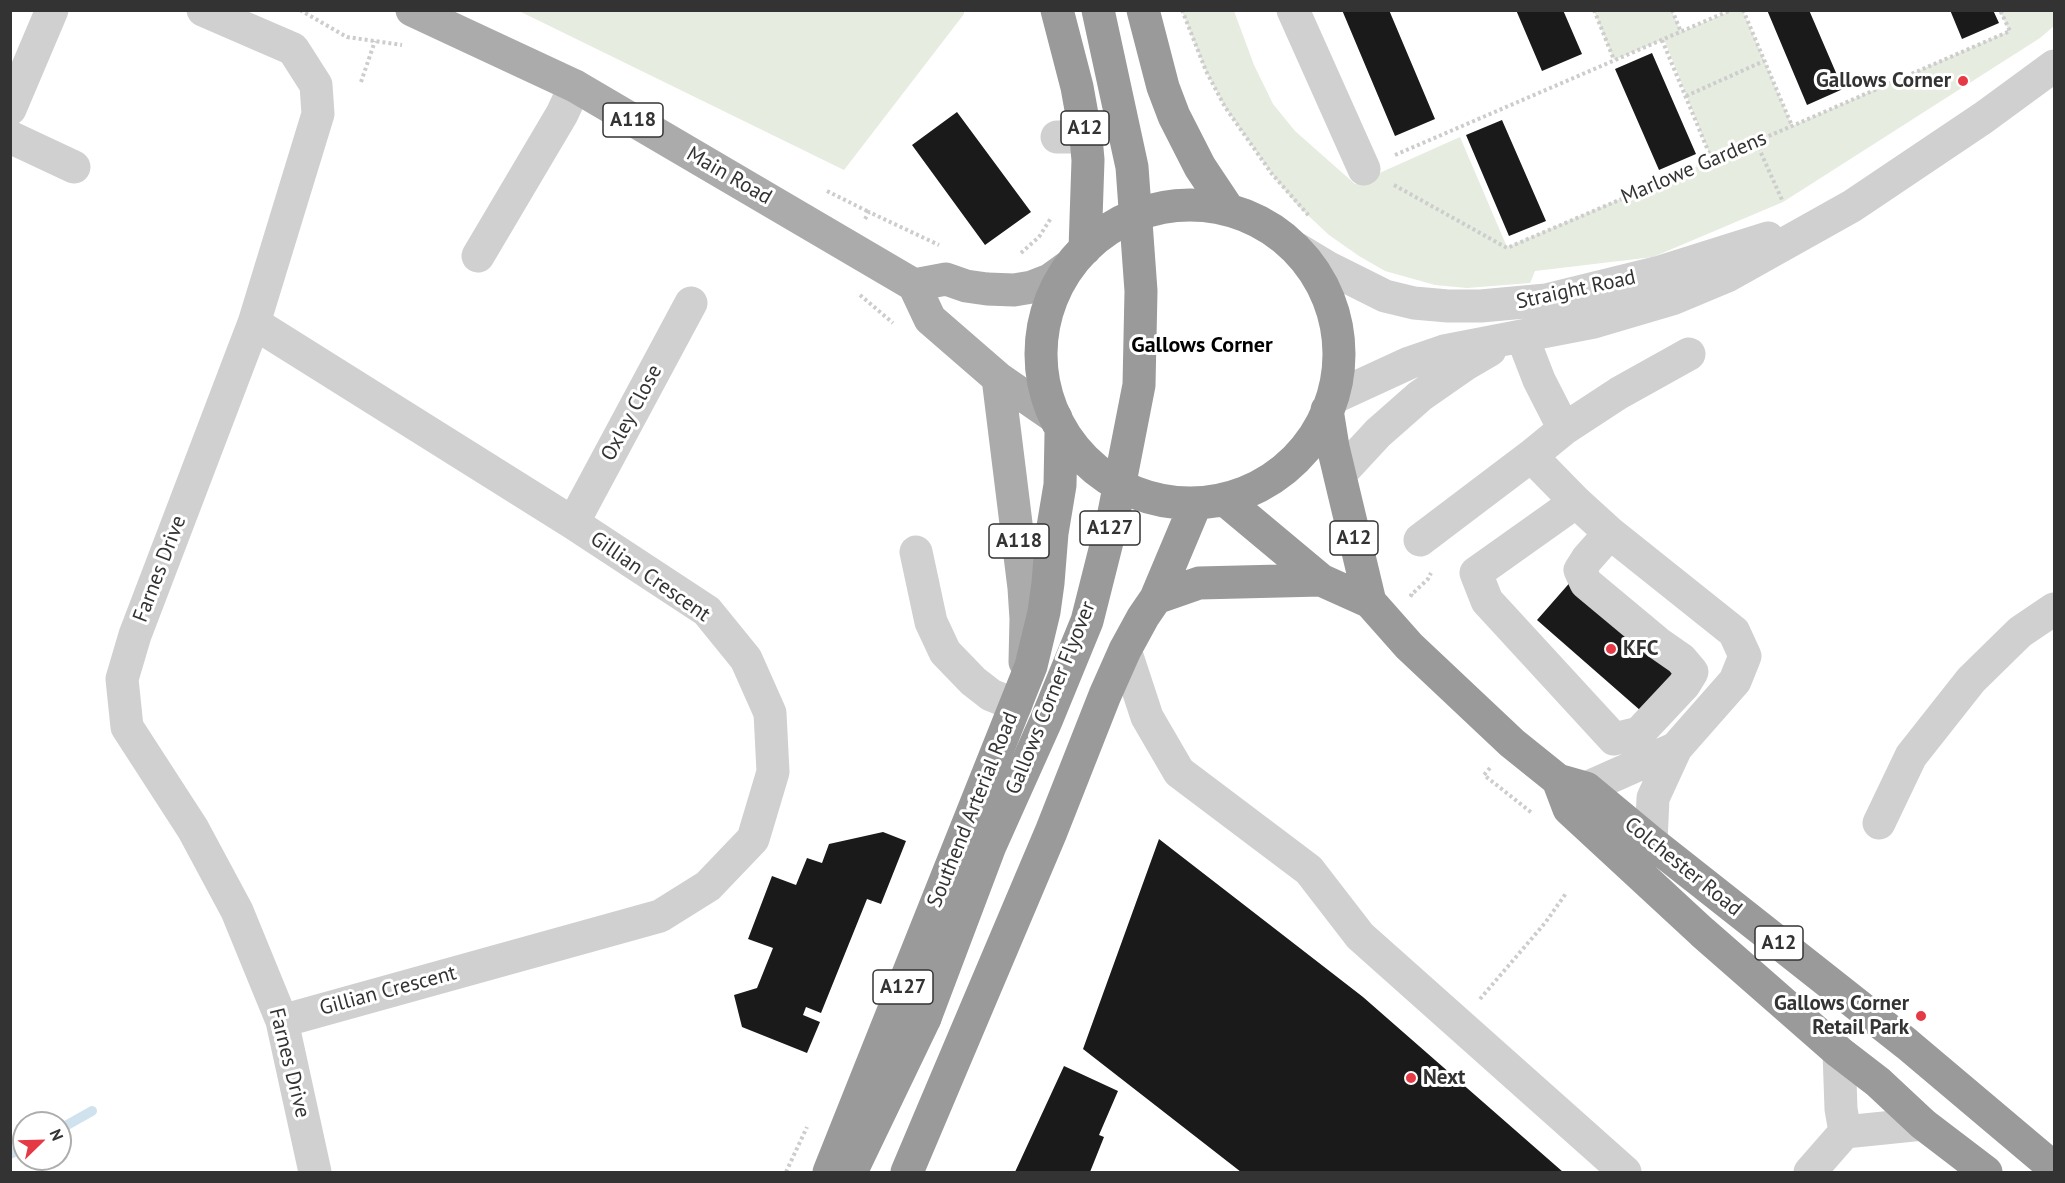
<!DOCTYPE html>
<html>
<head>
<meta charset="utf-8">
<style>
  body { margin:0 }
  #map { position:relative; width:2065px; height:1183px; overflow:hidden; background:#fff; font-family:"PT Sans",sans-serif }
  canvas { display:block }
  .frame { position:absolute; inset:0; border:12px solid #333; pointer-events:none }
  .north { position:absolute; left:12px; top:1111px; width:60px; height:60px; box-sizing:border-box; background:#fff; border:2px solid #adadad; border-radius:50%; rotate:67deg; font-size:16px; font-weight:700; line-height:24px; text-align:center; color:#333 }
  .north::after { content:''; display:block; margin:auto; width:21px; height:27px; background:#e63946; clip-path:polygon(50% 0,100% 100%,50% 72%,0 100%) }
</style>
</head>
<body>
<div id="map">
<canvas width="2065" height="1183"></canvas>
<div class="frame"></div>
<div class="north">N</div>
</div>
<script>
const ctx = document.querySelector('canvas').getContext('2d');
ctx.lineJoin = 'round';
function fillPath(path, color) { ctx.fillStyle = color; ctx.fill(path, 'evenodd'); }
const shape = rows => new Path2D(rows.map(r => 'M' + r).join(''));
function strokePath(path, color, width, dash) { ctx.strokeStyle = color; ctx.lineWidth = width; ctx.lineCap = dash ? 'butt' : 'round'; ctx.setLineDash(dash || []); ctx.stroke(path); }
function write(font, color, halo, rows, align = 'center') {
  ctx.font = font + ' "PT Sans",sans-serif'; ctx.lineWidth = 6; ctx.setLineDash([]); ctx.textBaseline = 'middle'; ctx.strokeStyle = halo; ctx.fillStyle = color; for (const [text, x, y, turn = 0] of rows) {
    ctx.save(); ctx.translate(x, y); ctx.rotate((+turn || 0) * Math.PI / 180); ctx.textAlign = isNaN(turn) ? turn : align; if (halo) ctx.strokeText(text, 0, 0); ctx.fillText(text, 0, 0); ctx.restore();
  }
}
const green = shape([
  [519,11,964,10,964,14,844,170],
  [1182,11,1234,11,1254,65,1273,104,1295,131,1355,184,1460,137,1507,247,1712,160,1664,39,1614,60,1594,11,1672,11,1681,32,1731,11,1743,11,1792,126,2009,31,2000,11,2054,11,2054,26,2040,38,1783,202,1653,257,1535,271,1530,283,1467,288,1435,285,1385,271,1359,256,1329,235,1298,206,1272,174,1225,107,1206,71]
]);
const stream = shape([
  [60,1129,92,1111],
  [10,1154,24,1148]
]);
const building = shape([
  [1342,10,1389,10,1435,119,1395,136],
  [1516,10,1563,10,1582,54,1542,71],
  [1767,10,1809,10,1843,89,1807,105],
  [1950,10,1993,10,1999,23,1962,39],
  [1652,53,1696,154,1659,170,1615,69],
  [957,112,1031,212,985,245,912,145],
  [1502,120,1546,221,1509,236,1466,135],
  [1573,579,1684,677,1649,718,1537,620],
  [883,832,906,841,881,904,867,899,821,1013,806,1007,803,1015,820,1022,807,1053,742,1027,734,995,757,988,773,948,748,939,772,876,796,885,807,858,822,863,829,844],
  [1159,839,1363,997,1563,1172,1241,1172,1083,1049],
  [1064,1066,1118,1091,1099,1135,1104,1137,1090,1172,1015,1172]
]);
const path = shape([
  [300,10,347,37,402,45],
  [1182,10,1206,71,1225,107,1272,174,1310,217],
  [1594,10,1614,60],
  [1672,10,1681,32],
  [1743,10,1792,126],
  [1662,40,1712,160],
  [361,82,375,41],
  [1686,96,1764,61],
  [1756,142,1783,202],
  [1395,155,1731,10],
  [1394,185,1507,248,1792,126,2010,31,2000,10],
  [827,191,869,212],
  [865,219,869,212,939,245],
  [1021,253,1039,237,1051,218],
  [860,295,893,323],
  [1413,596,1411,595,1428,579,1431,573],
  [1490,768,1484,775,1532,813],
  [1480,999,1545,923,1567,892],
  [786,1172,807,1127]
]);
const minor = shape([
  [203,10,293,49,316,85,318,114,254,323,135,635,122,679,127,727,193,829,237,911,282,1021,315,1172],
  [1293,10,1364,169],
  [10,109,52,10],
  [10,137,74,167],
  [1057,137,1086,137],
  [1297,249,1327,267,1385,296,1414,303,1448,306,1481,306,1546,300,1660,272,1768,238],
  [478,256,562,114,575,86],
  [254,323,573,523,707,611,746,659,770,713,773,772,753,839,708,886,660,916,282,1021],
  [1522,336,1539,380,1564,429],
  [1333,398,1409,363,1444,351,1594,322,1672,299,1727,276,1852,206,1983,118,2054,66],
  [1531,456,1576,502,1610,533,1734,632,1745,656,1735,681,1676,748,1653,798,1651,842],
  [1340,474,1378,433,1420,396,1466,364,1490,350],
  [1576,502,1476,573,1487,601,1614,739,1639,733,1684,685,1692,672,1681,659,1658,643,1586,583,1580,570,1587,559,1610,533],
  [573,523,691,303],
  [1420,540,1531,456,1564,429,1619,393,1689,354],
  [916,552,931,622,945,652,973,681,991,695,1016,705],
  [1125,650,1147,717,1179,772,1309,870,1360,936,1625,1172],
  [1586,788,1676,748],
  [1879,823,1911,756,1971,680,2020,632,2054,609],
  [1839,1052,1841,1109,1845,1132],
  [1810,1172,1845,1132,1923,1124]
]);
const major = shape([
  [412,10,575,86,914,285,930,319,998,378,1056,418],
  [914,285,946,279,966,286,987,289,1014,290,1032,287,1050,280,1068,267],
  [998,378,1024,588,1026,619,1025,662]
]);
const highway = shape([
  [1057,10,1077,87,1086,137,1088,160,1085,249],
  [1143,10,1163,87,1174,116,1200,167,1228,209],
  '1041 354a149 149 0 1 1 298 0a149 149 0 1 1-298 0Z',
  [1327,410,1333,447,1370,602],
  [1224,499,1321,580,1370,602,1409,646,1512,743,1558,780,1586,788,1651,842,1907,1044,2054,1168],
  [1156,598,1199,583,1321,580],
  [1558,780,1569,809,1702,932,1839,1052,1878,1082,1923,1124,1986,1172],
  [829,1172,1031,666,1044,612,1048,583,1052,533,1060,485,1061,434],
  [851,1172,925,1018],
  [907,1172,1051,832,1105,695,1125,650,1143,617,1156,598,1196,503]
]);
const highwayBridge = shape([
  [925,1018,990,846,1046,721,1087,621,1113,518,1139,385,1141,291,1132,167,1098,10]
]);
const markers = [
  [1963,81,6,"#e63946"],
  [1611,649,6,"#e63946"],
  [1921,1016,6,"#e63946"],
  [1411,1078,6,"#e63946"]
];
const shields = [
  [633,120,60],
  [1085,128,48],
  [1110,528,60],
  [1354,538,48],
  [1019,541,60],
  [1779,943,48],
  [903,987,60]
];
const shieldNames = [
  ["A118",633,120],
  ["A12",1085,128],
  ["A127",1110,528],
  ["A12",1354,538],
  ["A118",1019,541],
  ["A12",1779,943],
  ["A127",903,987]
];
const poiNames = [
  ["Gallows Corner",1951,81],
  ["KFC",1623,649,"left"],
  ["Gallows Corner",1909,1004],
  ["Retail Park",1909,1028],
  ["Next",1423,1078,"left"]
];
const streetNames = [
  ["Marlowe Gardens",1694,168,-23],
  ["Main Road",729,176,30],
  ["Straight Road",1576,290,-12],
  ["Oxley Close",632,413,-62],
  ["Farnes Drive",160,569,-69],
  ["Gillian Crescent",650,577,35],
  ["Gallows Corner Flyover",1051,698,-68],
  ["Southend Arterial Road",973,810,-68],
  ["Colchester Road",1683,867,39],
  ["Gillian Crescent",388,991,-15],
  ["Farnes Drive",289,1063,76]
];
const neighbourhoodNames = [
  ["Gallows Corner",1202,346]
];
fillPath(green, '#e6ecdf');
strokePath(stream, '#cfe2ee', 10);
fillPath(building, '#1a1a1a');
strokePath(path, '#cdcdcd', 4, [3, 3]);
strokePath(minor, '#d0d0d0', 33);
strokePath(major, '#ababab', 33);
strokePath(highway, '#9a9a9a', 33);
strokePath(highwayBridge, '#9a9a9a', 33);
for (const [x, y, r, color] of markers) { const dot = new Path2D(); dot.arc(x, y, r, 0, 2 * Math.PI); ctx.fillStyle = color; ctx.fill(dot); strokePath(dot, '#fff', 2); }
for (const [x, y, w] of shields) { const box = new Path2D(); box.roundRect(x - w / 2, y - 17, w, 34, 4.5); ctx.fillStyle = '#fff'; ctx.fill(box); strokePath(box, '#333', 1.5); }
write('bold 20px', '#333', null, shieldNames);
write('bold 21px', '#333', '#fff', poiNames, 'right');
write('21px', '#333', '#fff', streetNames);
write('bold 22px', '#000', '#fff', neighbourhoodNames);
</script>
</body>
</html>
